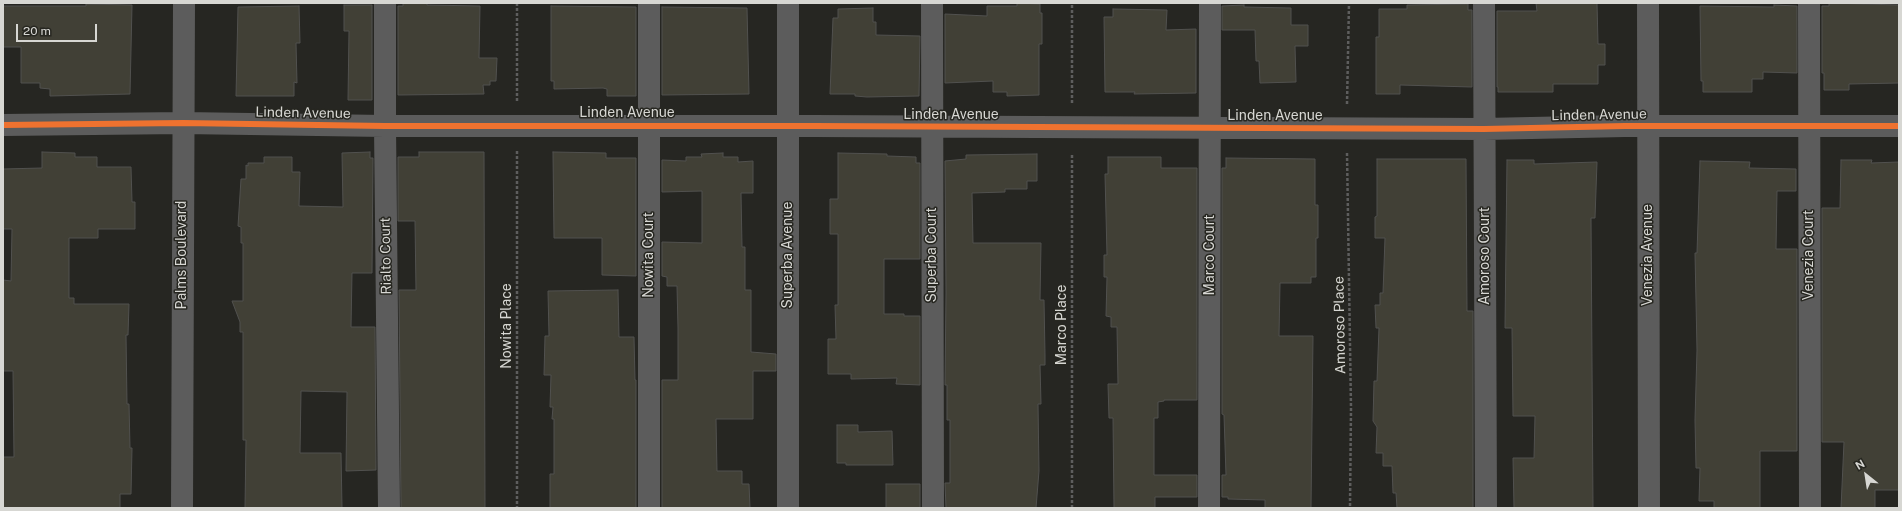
<!DOCTYPE html>
<html>
<head>
<meta charset="utf-8">
<style>
  body { margin:0 }
  #map { position:relative; width:1902px; height:511px; overflow:hidden; background:#262622; font-family:"Public Sans",sans-serif }
  canvas { display:block }
  .frame { position:absolute; inset:0; border:4px solid #d7d7d3; pointer-events:none }
  .north { position:absolute; left:1846px; top:455px; width:40px; height:40px; -webkit-text-stroke:3px #272721; paint-order:stroke; rotate:330deg; font-size:11px; font-weight:700; line-height:16px; text-align:center; color:#d7d7d3 }
  .north::after { content:''; display:block; margin:auto; width:14px; height:18px; background:#d7d7d3; clip-path:polygon(50% 0,100% 100%,50% 72%,0 100%) }
  .scale { position:absolute; left:16px; top:24px; width:81px; height:18px; box-sizing:border-box; border:2px solid #d7d7d3; border-top:0; padding-left:5px; font-size:12px; line-height:14px; white-space:nowrap; color:#d7d7d3; -webkit-text-stroke:3px #272721; paint-order:stroke }
</style>
</head>
<body>
<div id="map">
<canvas width="1902" height="511"></canvas>
<div class="frame"></div>
<div class="north">N</div>
<div class="scale">20 m</div>
</div>
<script>
const ctx = document.querySelector('canvas').getContext('2d');
ctx.lineJoin = 'round';
function fillPath(path, color) { ctx.fillStyle = color; ctx.fill(path, 'evenodd'); }
const shape = rows => new Path2D(rows.map(r => 'M' + r).join(''));
function strokePath(path, color, width, dash) { ctx.strokeStyle = color; ctx.lineWidth = width; ctx.lineCap = dash ? 'butt' : 'round'; ctx.setLineDash(dash || []); ctx.stroke(path); }
function write(font, color, halo, rows, align = 'center') {
  ctx.font = font + ' "Public Sans",sans-serif'; ctx.lineWidth = 3; ctx.setLineDash([]); ctx.textBaseline = 'middle'; ctx.strokeStyle = halo; ctx.fillStyle = color; for (const [text, x, y, turn = 0] of rows) {
    ctx.save(); ctx.translate(x, y); ctx.rotate((+turn || 0) * Math.PI / 180); ctx.textAlign = isNaN(turn) ? turn : align; if (halo) ctx.strokeText(text, 0, 0); ctx.fillText(text, 0, 0); ctx.restore();
  }
}
const building = shape([
  [403,3,427,3,427,5,480,6,479,58,497,58,496,81,490,81,490,85,483,85,484,94,398,95,398,6,403,6,403,3],
  [1017,3,1040,4,1040,13,1042,13,1042,44,1039,44,1039,95,1007,96,1007,92,993,92,993,81,945,83,945,14,987,16,987,6,1017,6,1017,3],
  [1536,3,1597,3,1598,44,1605,44,1605,65,1598,65,1598,84,1553,84,1553,92,1498,92,1498,87,1497,87,1497,11,1537,11,1536,3],
  [1829,3,1899,5,1899,83,1849,84,1849,90,1824,90,1824,73,1822,73,1822,6,1829,6,1829,3],
  [86,4,132,5,130,94,50,96,50,89,40,88,40,83,21,83,21,47,3,47,3,6,86,6,86,4],
  [1468,4,1468,10,1472,10,1472,87,1400,85,1400,94,1376,94,1376,37,1379,37,1379,9,1407,9,1407,5,1468,4],
  [344,5,372,5,372,100,348,100,349,31,344,31,344,5],
  [1244,5,1244,7,1291,8,1291,25,1308,25,1308,46,1295,46,1296,82,1260,83,1259,61,1256,61,1255,30,1222,30,1222,6,1244,5],
  [1774,5,1797,6,1797,73,1763,72,1763,79,1752,79,1752,92,1703,92,1703,81,1701,81,1700,6,1774,7,1774,5],
  [299,6,300,43,296,43,297,83,294,82,294,96,236,96,238,7,299,6],
  [551,6,636,7,636,96,607,96,607,89,603,88,554,89,554,81,551,81,551,6],
  [662,7,747,8,749,94,662,95,662,7],
  [873,8,873,22,876,22,876,35,920,36,919,96,867,97,855,96,855,94,830,94,833,18,838,18,838,9,873,8],
  [1113,9,1167,10,1166,30,1196,29,1196,93,1134,94,1135,92,1105,92,1104,17,1113,17,1113,9],
  [42,152,75,153,75,157,97,157,97,167,131,167,132,202,135,202,135,229,98,229,98,238,69,238,69,298,74,298,74,304,129,304,128,335,126,335,127,404,129,404,130,448,132,448,131,494,120,494,120,508,3,508,3,457,14,457,13,371,3,371,3,280,11,281,12,229,3,229,3,169,42,168,42,152],
  [370,152,370,158,373,158,372,273,352,273,351,327,375,327,376,470,346,471,347,392,301,391,300,453,341,453,342,508,245,508,246,440,243,440,243,332,240,332,240,322,232,301,243,301,243,243,241,243,241,227,238,226,241,179,246,179,246,165,248,166,248,163,264,163,264,157,292,157,292,172,300,172,299,206,343,207,342,153,370,152],
  [419,152,484,152,485,508,401,508,399,290,416,290,415,221,398,221,398,157,419,157,419,152],
  [553,152,606,153,606,158,636,158,636,276,602,275,602,238,554,238,553,152],
  [723,153,723,157,738,157,738,162,753,161,753,193,741,193,742,247,745,247,745,290,751,290,751,352,776,354,776,371,753,371,753,419,716,419,717,471,742,471,742,484,749,484,750,508,662,508,662,380,678,380,678,328,677,286,667,286,667,277,662,276,662,242,702,243,702,191,662,192,662,160,686,161,686,157,702,157,701,154,723,153],
  [838,153,887,154,887,156,916,157,916,163,920,163,920,259,884,259,884,314,904,314,904,316,920,316,920,385,896,384,897,378,851,379,851,374,828,374,828,339,836,339,835,305,838,305,838,234,830,234,830,199,838,199,838,153],
  [1037,154,1037,181,1027,181,1027,189,1005,189,1005,192,972,193,973,243,1041,243,1040,300,1044,300,1045,355,1045,365,1040,365,1041,404,1038,404,1039,471,1036,508,946,508,945,483,950,483,950,420,947,420,947,385,945,385,946,293,945,161,966,159,966,155,1037,154],
  [1108,157,1161,157,1161,168,1197,168,1197,400,1164,400,1164,401,1158,402,1158,418,1154,418,1154,475,1197,475,1197,497,1155,497,1155,508,1114,508,1113,418,1109,418,1108,384,1118,384,1117,327,1111,327,1111,317,1106,316,1107,277,1104,277,1104,255,1107,255,1105,174,1108,174,1108,157],
  [1226,158,1315,159,1315,205,1318,205,1318,238,1316,238,1316,277,1311,277,1311,283,1280,283,1279,336,1313,336,1311,508,1265,508,1265,500,1228,499,1228,497,1222,497,1222,475,1226,475,1224,415,1222,414,1222,168,1226,168,1226,158],
  [1377,159,1466,159,1467,311,1473,311,1473,508,1397,508,1396,493,1393,493,1392,466,1383,466,1383,453,1376,453,1377,427,1373,421,1374,381,1377,381,1379,328,1376,328,1375,305,1380,305,1380,293,1383,293,1385,238,1375,238,1375,217,1377,216,1377,159],
  [1507,160,1534,160,1534,164,1597,162,1595,218,1591,218,1593,508,1514,508,1513,458,1534,458,1535,416,1513,416,1512,328,1505,328,1507,160],
  [1841,160,1872,160,1871,163,1899,162,1899,490,1875,490,1875,508,1841,508,1844,442,1822,442,1822,208,1840,208,1841,160],
  [1700,161,1750,162,1749,168,1796,169,1796,191,1777,191,1776,249,1797,249,1797,451,1760,451,1760,508,1714,508,1714,501,1699,501,1700,468,1696,468,1695,420,1697,350,1695,253,1697,253,1700,161],
  [618,290,619,337,634,337,635,380,636,380,636,508,550,508,550,474,554,474,554,419,552,419,553,407,550,407,551,375,544,375,545,336,549,336,548,291,618,290],
  [837,425,858,425,858,432,892,431,893,465,846,465,846,463,837,463,837,425],
  [886,484,920,484,920,508,886,508,886,484]
]);
const path = shape([
  [517,101,517,3],
  [1072,103,1072,3],
  [1347,104,1349,3],
  [517,151,517,508],
  [1347,153,1351,408,1350,508],
  [1072,508,1072,153]
]);
const minor = shape([
  [385,3,385,126,389,508],
  [649,3,649,508],
  [932,3,933,508],
  [1484,3,1486,508],
  [1648,3,1649,508],
  [1809,3,1810,508],
  [3,125,183,123,385,126,813,126,1484,129,1625,126,1899,126],
  [182,508,184,3],
  [788,508,788,3],
  [1209,508,1210,3]
]);
const cycleway = shape([
  [3,125,183,123,385,126,813,126,1484,129,1625,126,1899,126]
]);
const streetNames = [
  ["Linden Avenue",303,113,1],
  ["Linden Avenue",627,113],
  ["Linden Avenue",951,115],
  ["Linden Avenue",1599,115,-1],
  ["Linden Avenue",1275,116],
  ["Palms Boulevard",182,255,-90],
  ["Nowita Court",649,255,-90],
  ["Superba Avenue",788,255,-90],
  ["Superba Court",932,255,-90],
  ["Marco Court",1210,255,-90],
  ["Venezia Avenue",1648,255,-90],
  ["Venezia Court",1809,255,-90],
  ["Rialto Court",386,256,-91],
  ["Amoroso Court",1485,256,-90],
  ["Marco Place",1062,325,-90],
  ["Amoroso Place",1340,325,-91],
  ["Nowita Place",507,326,-90]
];
fillPath(building, '#414036');
strokePath(building, '#51514f', 1);
strokePath(path, '#5e5e5e', 2.5, [3, 2]);
strokePath(minor, '#5c5c5c', 22);
strokePath(cycleway, '#ef722f', 6);
write('14px', '#d7d7d3', '#272721', streetNames);
</script>
</body>
</html>
